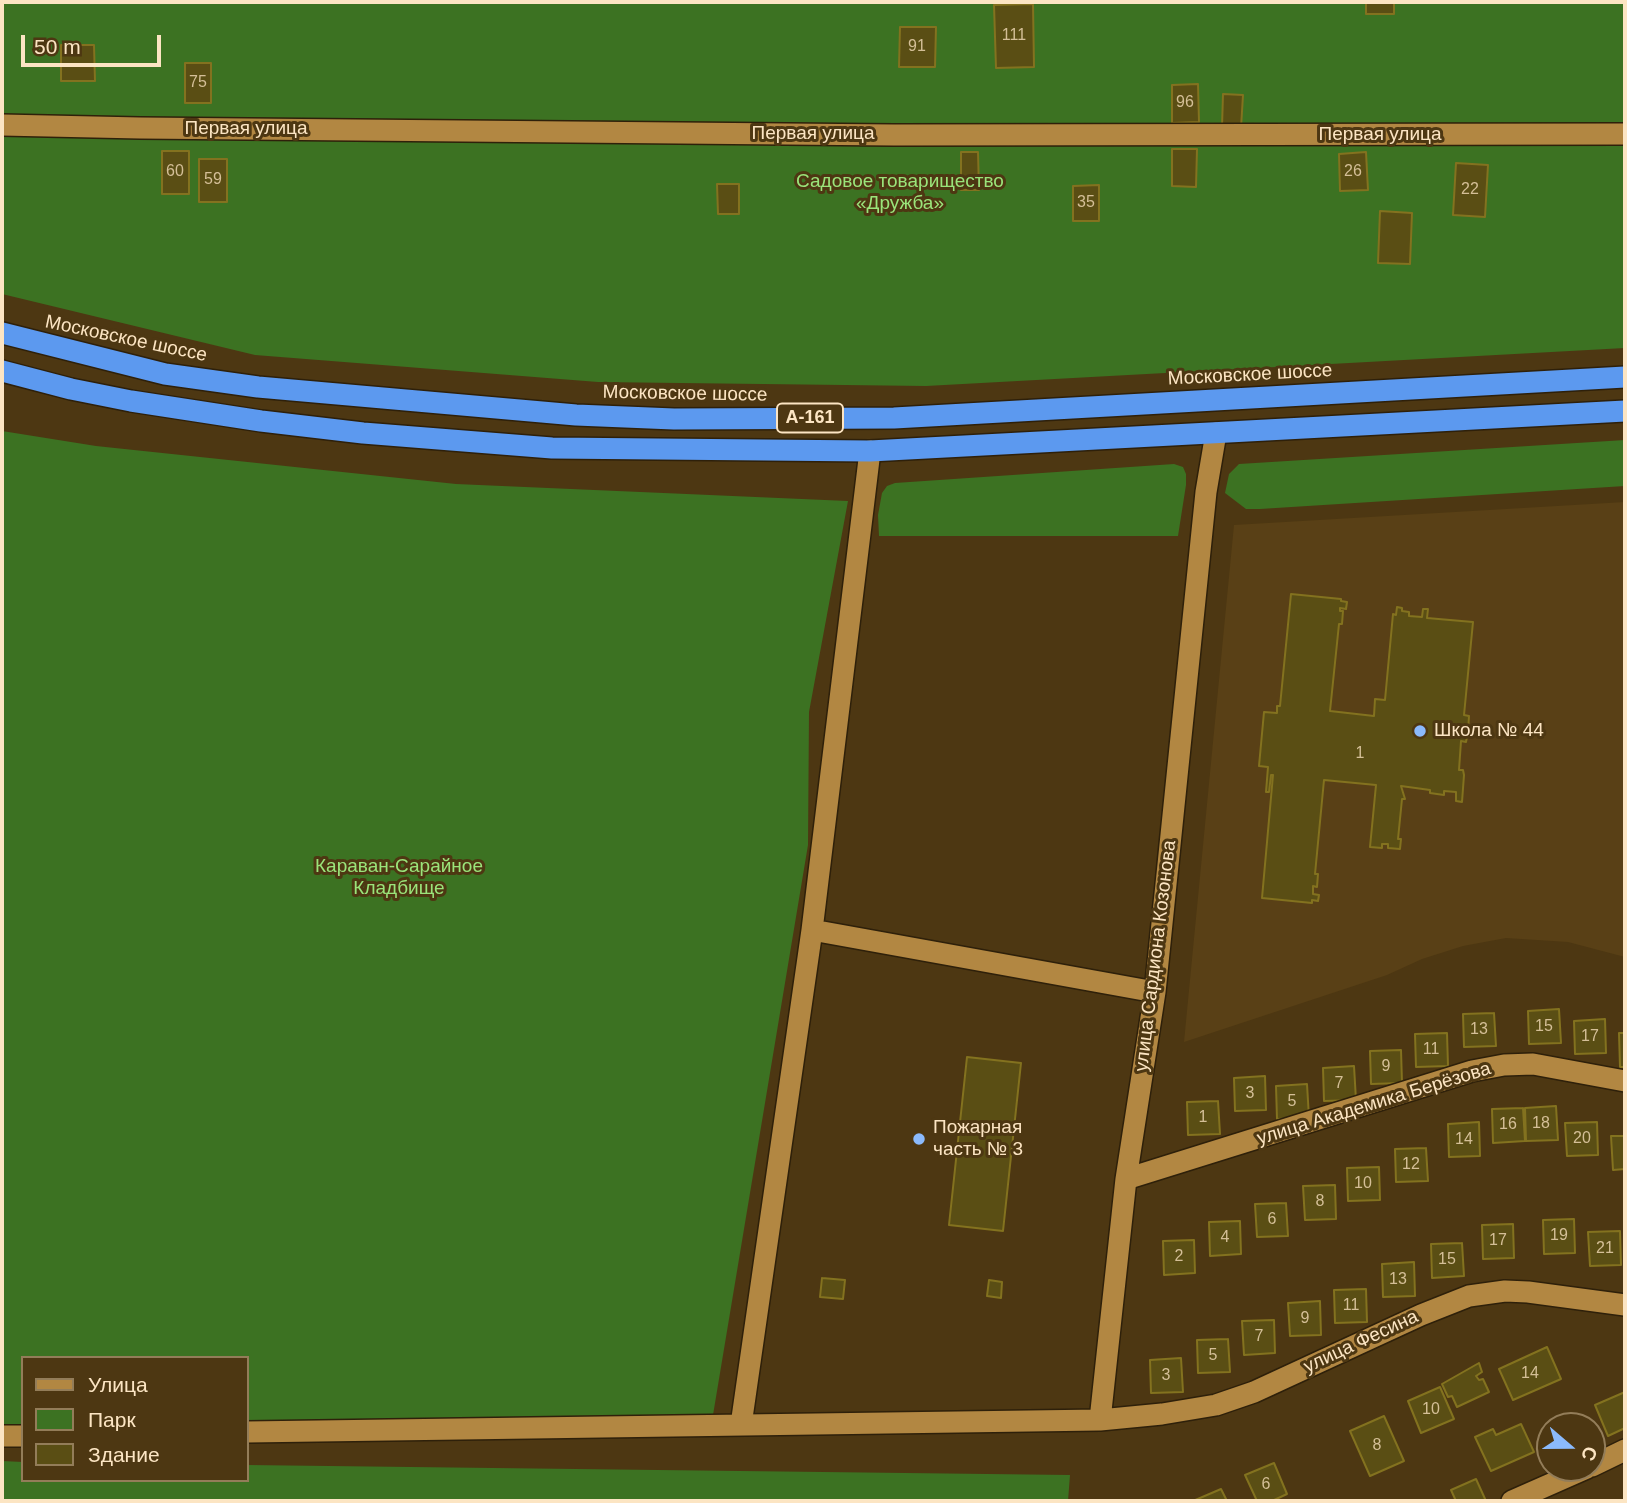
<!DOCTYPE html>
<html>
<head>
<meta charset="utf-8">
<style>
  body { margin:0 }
  #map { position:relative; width:1627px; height:1503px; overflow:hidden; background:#4d3712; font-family:Helvetica,sans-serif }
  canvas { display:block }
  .frame { position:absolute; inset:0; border:4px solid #fce5c3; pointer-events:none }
  .legend { position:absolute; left:21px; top:1356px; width:228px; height:126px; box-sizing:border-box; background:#4d3712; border:2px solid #937d59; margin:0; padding:9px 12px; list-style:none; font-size:21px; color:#fce5c3 }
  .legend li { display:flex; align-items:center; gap:14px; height:35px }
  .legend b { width:35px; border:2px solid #937d59 }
  .north { position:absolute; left:1536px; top:1412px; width:70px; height:70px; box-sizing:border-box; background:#4d3712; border:2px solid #937d59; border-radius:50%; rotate:110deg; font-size:19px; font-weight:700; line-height:28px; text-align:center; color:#fce5c3 }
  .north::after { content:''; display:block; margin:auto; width:24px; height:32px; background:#8bbafc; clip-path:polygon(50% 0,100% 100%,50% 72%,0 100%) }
  .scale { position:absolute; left:21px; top:35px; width:140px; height:32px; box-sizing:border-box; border:4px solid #fce5c3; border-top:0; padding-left:9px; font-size:21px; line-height:24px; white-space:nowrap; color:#fce5c3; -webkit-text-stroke:5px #4d3712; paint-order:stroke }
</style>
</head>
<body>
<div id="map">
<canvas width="1627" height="1503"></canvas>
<div class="frame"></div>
<ul class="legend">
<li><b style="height:9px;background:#b28742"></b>Улица</li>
<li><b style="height:19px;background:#3c7222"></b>Парк</li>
<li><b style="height:19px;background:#5a4e14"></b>Здание</li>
</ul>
<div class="north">С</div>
<div class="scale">50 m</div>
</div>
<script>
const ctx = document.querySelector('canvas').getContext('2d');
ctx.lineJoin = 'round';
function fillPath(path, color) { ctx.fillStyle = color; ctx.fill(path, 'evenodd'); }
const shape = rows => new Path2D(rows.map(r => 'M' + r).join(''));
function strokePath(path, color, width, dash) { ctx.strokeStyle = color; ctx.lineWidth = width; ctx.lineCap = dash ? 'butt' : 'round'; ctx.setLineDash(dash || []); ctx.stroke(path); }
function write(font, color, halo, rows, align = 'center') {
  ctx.font = font + ' Helvetica,sans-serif'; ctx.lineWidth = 6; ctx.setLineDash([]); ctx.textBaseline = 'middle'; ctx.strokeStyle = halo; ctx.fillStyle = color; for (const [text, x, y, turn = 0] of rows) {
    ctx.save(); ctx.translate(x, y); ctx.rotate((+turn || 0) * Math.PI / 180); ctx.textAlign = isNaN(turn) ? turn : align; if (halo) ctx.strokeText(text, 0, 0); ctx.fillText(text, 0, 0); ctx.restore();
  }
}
const built = shape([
  [1625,502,1625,957,1568,942,1506,938,1463,946,1422,959,1387,975,1184,1042,1234,525]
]);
const green = shape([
  [2,2,1625,2,1625,348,926,386,598,382,255,355,2,294],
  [2,431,96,446,456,484,848,501,809,712,808,845,712,1421,247,1430,247,1358,23,1358,23,1431,2,1430],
  [1625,440,1625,486,1260,509,1246,509,1225,493,1229,474,1239,464],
  [1174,464,1183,467,1186,474,1186,485,1178,536,879,536,878,515,882,493,887,486,895,483],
  [2,1461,23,1462,23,1480,247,1480,247,1465,1070,1475,1068,1501,2,1501]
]);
const building = shape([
  [1366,2,1394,2,1394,14,1366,14,1366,2],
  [1033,4,1034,67,996,68,994,5,1033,4],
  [900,27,936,27,935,67,899,67,900,27],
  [61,45,94,45,95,81,61,81,61,45],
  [185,63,211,63,211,103,185,103,185,63],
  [1198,84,1199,122,1172,123,1172,85,1198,84],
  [1223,94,1243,95,1241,128,1222,127,1223,94],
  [1172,149,1197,149,1196,187,1172,186,1172,149],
  [162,151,189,151,189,194,162,194,162,151],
  [961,152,978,152,979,190,961,190,961,152],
  [1366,152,1368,190,1340,191,1339,154,1366,152],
  [199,159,227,159,227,202,199,202,199,159],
  [1456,163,1488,165,1485,217,1453,215,1456,163],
  [717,184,739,184,739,214,718,214,717,184],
  [1099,185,1099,221,1073,221,1073,186,1099,185],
  [1380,211,1412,213,1410,264,1378,263,1380,211],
  [1291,594,1341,599,1341,601,1347,602,1346,609,1340,608,1340,611,1343,611,1342,624,1339,624,1330,711,1374,716,1375,699,1385,700,1393,614,1396,615,1397,607,1402,608,1402,611,1409,612,1409,616,1422,617,1423,609,1428,609,1427,618,1473,622,1464,715,1469,716,1468,732,1466,742,1461,741,1459,770,1463,770,1464,775,1462,802,1456,801,1456,792,1444,791,1444,795,1430,793,1430,790,1401,786,1405,799,1402,799,1398,839,1401,839,1400,849,1388,848,1388,844,1382,844,1382,848,1370,847,1376,785,1324,780,1315,874,1318,874,1317,887,1313,886,1313,894,1319,895,1318,901,1312,900,1312,903,1262,898,1273,775,1271,775,1269,792,1266,792,1268,767,1259,766,1264,712,1277,713,1277,706,1280,706,1291,594],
  [1559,1009,1561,1043,1529,1044,1528,1011,1559,1009],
  [1494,1013,1496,1046,1464,1047,1463,1014,1494,1013],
  [1605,1019,1606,1053,1575,1054,1574,1021,1605,1019],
  [1447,1033,1448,1066,1416,1067,1415,1034,1447,1033],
  [1619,1033,1625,1033,1625,1067,1620,1067,1619,1033],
  [1401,1050,1402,1083,1371,1084,1370,1051,1401,1050],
  [967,1057,1021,1063,1003,1231,949,1225,967,1057],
  [1354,1066,1356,1100,1324,1101,1323,1068,1354,1066],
  [1265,1076,1266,1110,1235,1111,1234,1078,1265,1076],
  [1307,1084,1309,1118,1277,1119,1276,1086,1307,1084],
  [1218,1101,1220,1134,1188,1135,1187,1102,1218,1101],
  [1556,1106,1558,1140,1526,1141,1525,1108,1556,1106],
  [1523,1108,1525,1141,1493,1143,1492,1109,1523,1108],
  [1479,1122,1480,1156,1449,1157,1448,1124,1479,1122],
  [1597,1122,1598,1155,1567,1156,1565,1123,1597,1122],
  [1611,1136,1625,1136,1625,1169,1613,1170,1611,1136],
  [1426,1148,1428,1181,1396,1182,1395,1149,1426,1148],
  [1379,1167,1380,1200,1348,1201,1347,1168,1379,1167],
  [1335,1185,1336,1219,1305,1220,1303,1186,1335,1185],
  [1286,1203,1288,1236,1257,1237,1255,1204,1286,1203],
  [1574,1219,1575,1253,1544,1254,1543,1220,1574,1219],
  [1240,1221,1241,1254,1210,1256,1209,1222,1240,1221],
  [1513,1224,1514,1258,1483,1259,1482,1225,1513,1224],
  [1620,1231,1621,1265,1590,1266,1588,1232,1620,1231],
  [1194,1240,1195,1273,1164,1275,1163,1241,1194,1240],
  [1462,1243,1464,1276,1432,1278,1431,1244,1462,1243],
  [1414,1262,1415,1296,1383,1297,1382,1264,1414,1262],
  [822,1278,845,1280,843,1299,820,1297,822,1278],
  [989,1280,1002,1282,1001,1298,987,1296,989,1280],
  [1366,1289,1367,1322,1335,1323,1334,1290,1366,1289],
  [1320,1301,1321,1335,1290,1336,1288,1303,1320,1301],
  [1274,1320,1275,1353,1244,1355,1242,1321,1274,1320],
  [1228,1339,1230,1372,1198,1373,1197,1340,1228,1339],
  [1547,1347,1561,1379,1513,1400,1499,1369,1547,1347],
  [1181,1358,1183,1392,1151,1393,1150,1360,1181,1358],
  [1479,1363,1482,1372,1476,1376,1479,1380,1483,1379,1489,1392,1457,1407,1452,1396,1448,1397,1442,1384,1479,1363],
  [1440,1387,1454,1419,1421,1433,1408,1401,1440,1387],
  [1625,1392,1625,1428,1608,1436,1595,1405,1625,1392],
  [1384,1416,1404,1461,1370,1476,1350,1431,1384,1416],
  [1521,1424,1534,1452,1491,1471,1475,1437,1493,1429,1496,1435,1521,1424],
  [1274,1463,1287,1494,1272,1501,1257,1501,1245,1475,1274,1463],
  [1476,1479,1486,1501,1456,1501,1451,1490,1476,1479],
  [1221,1489,1227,1501,1193,1501,1221,1489]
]);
const minor = shape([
  [2,125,140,128,894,135,1625,134],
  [812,930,1155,992],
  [1126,1179,1472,1071,1504,1065,1533,1064,1625,1081],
  [1100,1420,1126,1179,1155,992,1206,492,1216,433],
  [741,1425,812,930,870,451],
  [247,1432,1100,1420,1162,1414,1216,1405,1254,1392,1421,1315,1469,1296,1505,1291,1528,1292,1625,1305],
  [2,1436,23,1436],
  [1592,1466,1625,1450],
  [1512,1501,1587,1468]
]);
const highway = shape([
  [2,333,165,374,258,387,576,415,674,419,894,418,1625,377],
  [2,371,71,389,131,401,261,421,363,433,552,448,870,451,1625,411]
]);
const markers = [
  [1420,731,7,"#8bbafc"],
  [919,1139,7,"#8bbafc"]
];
const numberNames = [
  ["111",1014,36],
  ["91",917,47],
  ["75",198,83],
  ["96",1185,103],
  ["60",175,172],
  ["26",1353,172],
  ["59",213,180],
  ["22",1470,190],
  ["35",1086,203],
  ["1",1360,754],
  ["15",1544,1027],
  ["13",1479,1030],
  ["17",1590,1037],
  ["11",1431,1050],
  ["9",1386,1067],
  ["7",1339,1084],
  ["3",1250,1094],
  ["5",1292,1102],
  ["1",1203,1118],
  ["18",1541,1124],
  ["16",1508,1125],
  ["20",1582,1139],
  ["14",1464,1140],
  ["12",1411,1165],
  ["10",1363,1184],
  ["8",1320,1202],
  ["6",1272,1220],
  ["19",1559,1236],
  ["4",1225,1238],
  ["17",1498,1241],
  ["21",1605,1249],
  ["2",1179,1257],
  ["15",1447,1260],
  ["13",1398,1280],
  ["11",1351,1306],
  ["9",1305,1319],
  ["7",1259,1337],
  ["5",1213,1356],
  ["14",1530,1374],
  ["3",1166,1376],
  ["10",1431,1410],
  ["8",1377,1446],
  ["6",1266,1485]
];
const shields = [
  [810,418,66]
];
const shieldNames = [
  ["А-161",810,418]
];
const streetNames = [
  ["Первая улица",246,129],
  ["Первая улица",813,134],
  ["Первая улица",1380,135],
  ["Московское шоссе",126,339,12],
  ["Московское шоссе",1250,375,-3],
  ["Московское шоссе",685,394,1],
  ["улица Сардиона Козонова",1156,956,-83],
  ["улица Академика Берёзова",1374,1104,-17],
  ["улица Фесина",1361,1342,-25]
];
const parkNames = [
  ["Садовое товарищество",900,182],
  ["«Дружба»",900,204],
  ["Караван-Сарайное",399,867],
  ["Кладбище",399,889]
];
const poiNames = [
  ["Школа № 44",1434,731],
  ["Пожарная",933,1128],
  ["часть № 3",933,1150]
];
fillPath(built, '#594016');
fillPath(green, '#3c7222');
fillPath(building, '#5a4e14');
strokePath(building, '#83721f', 2);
strokePath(minor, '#2e200a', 24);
strokePath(highway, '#2e200a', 24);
strokePath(minor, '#b28742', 21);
strokePath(highway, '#5c99ef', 21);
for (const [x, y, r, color] of markers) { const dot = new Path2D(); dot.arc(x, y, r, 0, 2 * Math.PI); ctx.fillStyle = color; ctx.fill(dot); strokePath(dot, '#4d3712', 2.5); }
write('16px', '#d4bf97', null, numberNames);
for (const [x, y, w] of shields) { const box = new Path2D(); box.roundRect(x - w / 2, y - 14.5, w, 29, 5); ctx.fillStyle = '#4d3712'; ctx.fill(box); strokePath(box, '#fce5c3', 2); }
write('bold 18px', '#fce5c3', null, shieldNames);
write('19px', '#fce5c3', '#4d3712', streetNames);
write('19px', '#9ae47a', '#4d3712', parkNames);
write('19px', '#fce5c3', '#4d3712', poiNames, 'left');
</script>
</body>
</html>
